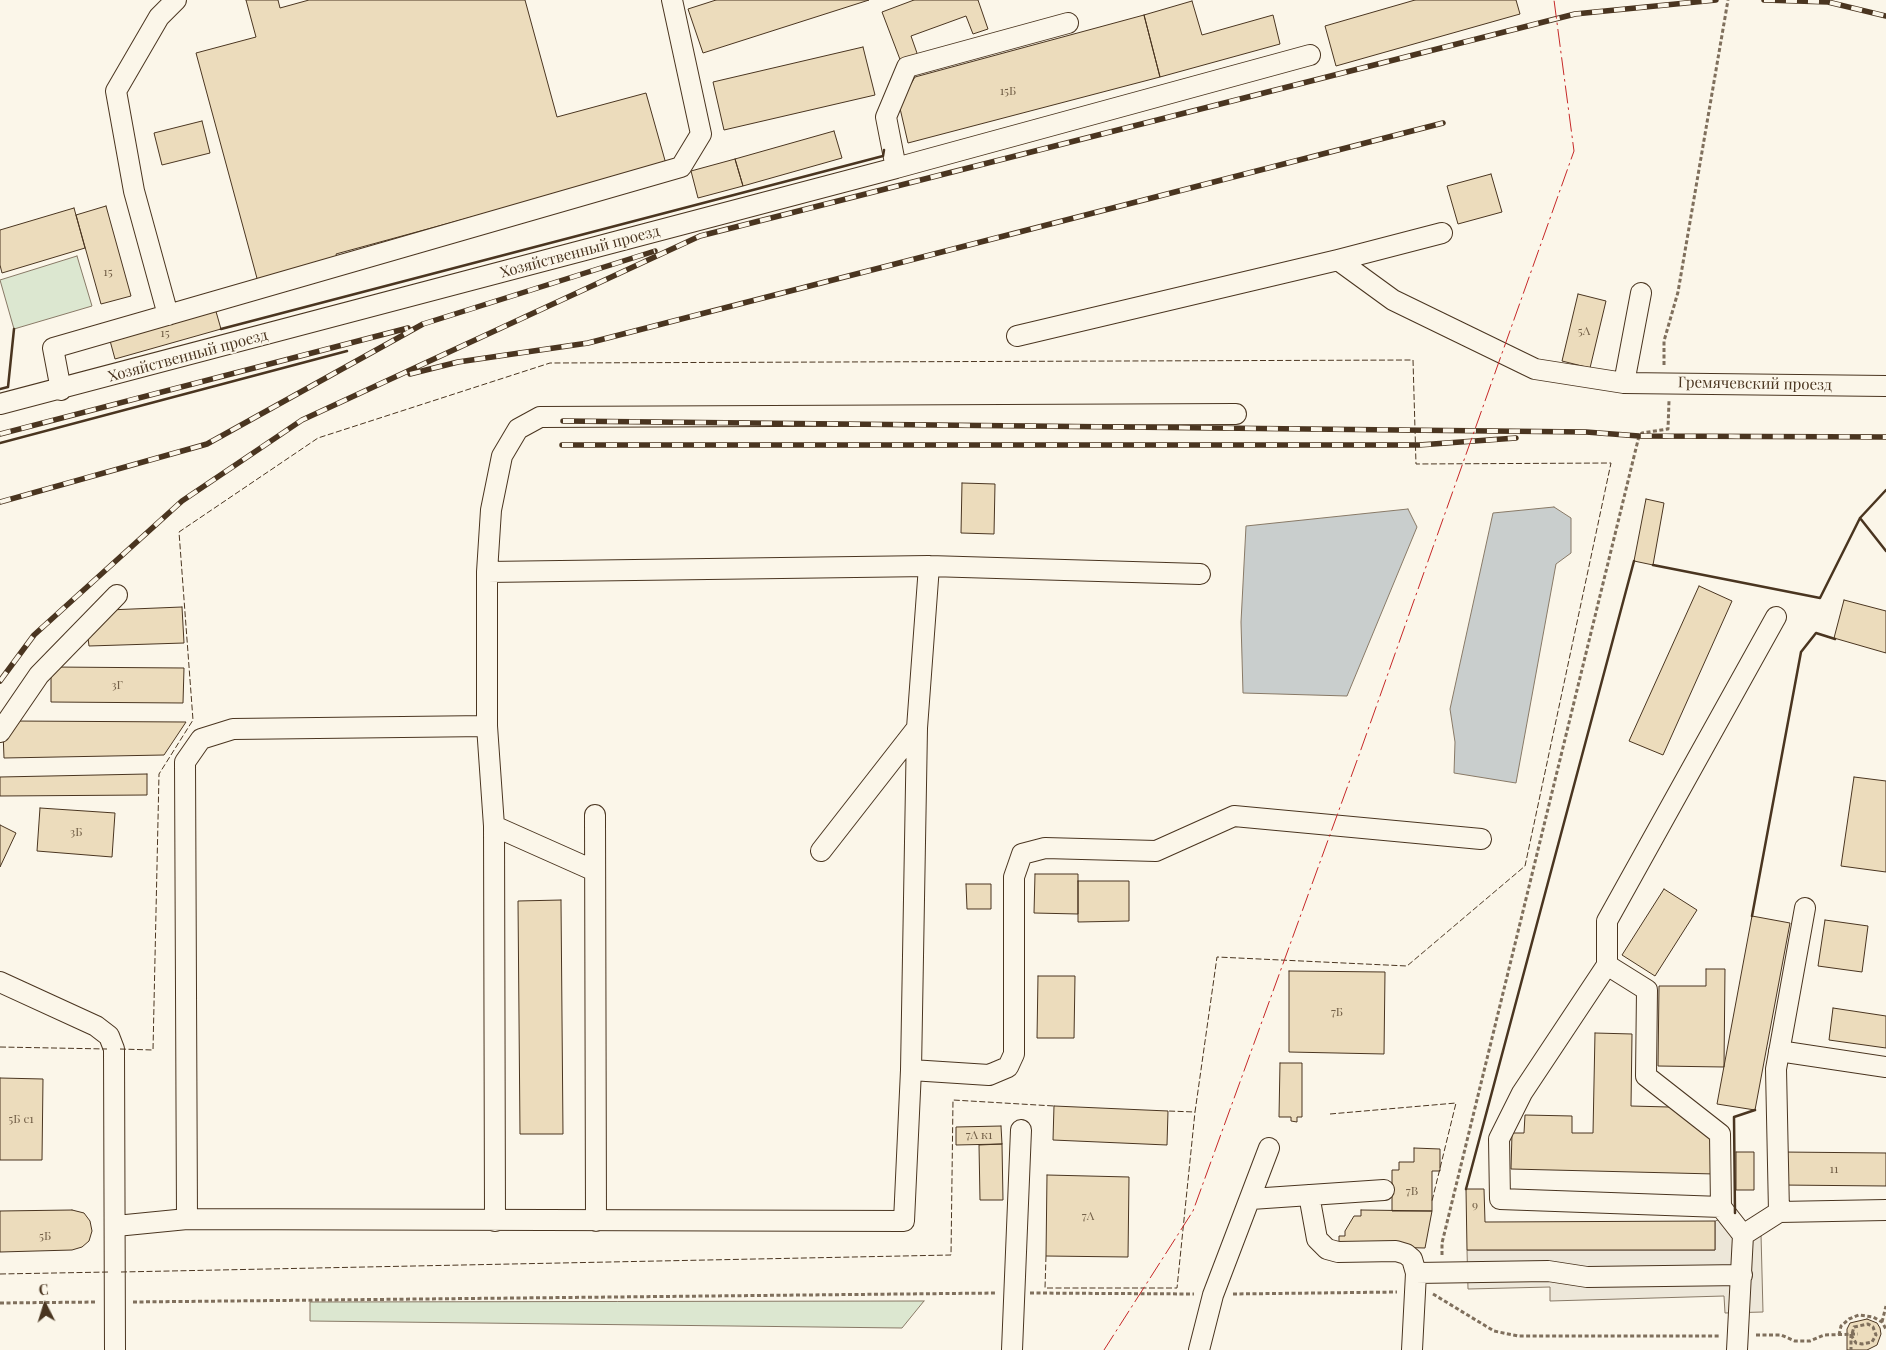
<!DOCTYPE html>
<html>
<head>
<meta charset="utf-8">
<style>
  body { margin:0 }
  #map { position:relative; width:1886px; height:1350px; overflow:hidden; background:#fbf6e9; font-family:"Playfair Display",serif }
  canvas { display:block }
  .north { position:absolute; left:20px; top:1280px; width:50px; height:50px; -webkit-text-stroke:4px #fbf6e9; paint-order:stroke; rotate:355deg; font-size:14px; font-weight:700; line-height:20px; text-align:center; color:#4a3520 }
  .north::after { content:''; display:block; margin:auto; width:18px; height:22px; background:#4a3520; clip-path:polygon(50% 0,100% 100%,50% 72%,0 100%) }
</style>
</head>
<body>
<div id="map">
<canvas width="1886" height="1350"></canvas>
<div class="north">С</div>
</div>
<script>
const ctx = document.querySelector('canvas').getContext('2d');
ctx.lineJoin = 'round';
function fillPath(path, color) { ctx.fillStyle = color; ctx.fill(path, 'evenodd'); }
const shape = rows => new Path2D(rows.map(r => 'M' + r).join(''));
function strokePath(path, color, width, dash) { ctx.strokeStyle = color; ctx.lineWidth = width; ctx.lineCap = dash ? 'butt' : 'round'; ctx.setLineDash(dash || []); ctx.stroke(path); }
function write(font, color, halo, rows, align = 'center') {
  ctx.font = font + ' "Playfair Display",serif'; ctx.lineWidth = 4; ctx.setLineDash([]); ctx.textBaseline = 'middle'; ctx.strokeStyle = halo; ctx.fillStyle = color; for (const [text, x, y, turn = 0] of rows) {
    ctx.save(); ctx.translate(x, y); ctx.rotate((+turn || 0) * Math.PI / 180); ctx.textAlign = isNaN(turn) ? turn : align; if (halo) ctx.strokeText(text, 0, 0); ctx.fillText(text, 0, 0); ctx.restore();
  }
}
const green = shape([
  [77,256,92,306,14,329,0,280,77,256],
  [924,1301,902,1328,310,1321,310,1302,924,1301]
]);
const parking = shape([
  [1735,1214,1761,1234,1763,1312,1725,1313,1724,1296,1550,1301,1550,1287,1468,1289,1467,1250,1715,1250,1715,1221,1735,1214]
]);
const water = shape([
  [1554,507,1571,518,1571,553,1556,564,1516,783,1454,773,1455,742,1450,709,1493,513,1554,507],
  [1408,509,1417,527,1347,696,1243,693,1241,622,1246,526,1408,509]
]);
const building = shape([
  [246,0,278,0,280,8,309,0,525,0,557,117,646,93,666,164,336,254,338,261,258,282,196,53,256,37,246,0],
  [716,0,869,0,703,53,688,9,716,0],
  [914,0,978,0,988,29,973,34,966,16,911,36,918,56,901,62,882,12,914,0],
  [1415,0,1516,0,1520,14,1336,66,1325,26,1415,0],
  [1192,1,1202,35,1273,15,1280,44,1160,77,1144,15,1192,1],
  [1144,15,1160,77,908,143,899,104,915,77,1144,15],
  [863,47,875,95,724,130,713,82,863,47],
  [202,121,210,153,162,165,154,133,202,121],
  [834,131,842,158,743,186,735,159,834,131],
  [735,159,743,186,698,198,691,171,735,159],
  [1491,174,1502,212,1458,224,1447,186,1491,174],
  [106,206,131,296,101,304,76,215,106,206],
  [74,208,85,248,2,273,0,265,0,230,74,208],
  [1578,294,1606,301,1590,368,1562,361,1578,294],
  [215,308,221,329,115,359,109,337,215,308],
  [962,483,995,484,994,534,961,533,962,483],
  [1646,499,1664,503,1653,565,1634,561,1646,499],
  [1699,586,1732,601,1663,755,1629,741,1699,586],
  [1844,600,1886,611,1886,653,1834,638,1844,600],
  [182,607,184,643,89,646,87,630,108,610,182,607],
  [51,667,184,668,183,703,51,702,51,667],
  [11,721,186,722,164,755,4,758,3,732,11,721],
  [147,774,147,795,0,796,0,777,147,774],
  [1854,777,1886,781,1886,872,1841,866,1854,777],
  [40,808,115,813,112,857,37,851,40,808],
  [0,825,16,833,0,867,0,825],
  [1035,874,1078,874,1078,914,1034,913,1035,874],
  [1078,881,1129,881,1129,921,1078,922,1078,881],
  [966,884,991,884,991,909,967,909,966,884],
  [1664,889,1697,910,1655,976,1622,955,1664,889],
  [561,900,563,1134,520,1134,518,901,561,900],
  [1752,916,1790,923,1755,1110,1717,1104,1752,916],
  [1825,920,1868,926,1862,972,1818,966,1825,920],
  [1706,969,1725,969,1724,1067,1658,1066,1659,986,1706,986,1706,969],
  [1289,971,1385,972,1384,1054,1289,1052,1289,971],
  [1038,976,1075,976,1074,1038,1037,1038,1038,976],
  [1833,1008,1886,1016,1886,1048,1829,1040,1833,1008],
  [1595,1033,1632,1034,1631,1106,1669,1107,1716,1139,1715,1174,1511,1169,1512,1133,1524,1133,1525,1115,1572,1116,1572,1133,1593,1133,1595,1033],
  [1280,1063,1302,1063,1302,1117,1297,1117,1297,1122,1291,1121,1291,1117,1279,1117,1280,1063],
  [0,1078,43,1079,42,1160,0,1160,0,1078],
  [1054,1106,1168,1111,1167,1145,1053,1140,1054,1106],
  [1001,1126,1002,1144,956,1145,956,1127,1001,1126],
  [1002,1144,1003,1200,980,1200,979,1145,1002,1144],
  [1414,1148,1440,1149,1440,1171,1432,1171,1432,1211,1392,1211,1392,1170,1399,1170,1399,1162,1414,1162,1414,1148],
  [1736,1152,1754,1152,1754,1190,1736,1190,1736,1152],
  [1781,1152,1886,1153,1886,1186,1781,1185,1781,1152],
  [1047,1175,1129,1177,1128,1257,1046,1256,1047,1175],
  [1466,1189,1484,1189,1485,1222,1715,1221,1715,1250,1467,1250,1466,1189],
  [72,1210,84,1213,90,1221,92,1231,89,1241,82,1247,72,1250,0,1252,0,1211,72,1210],
  [1361,1210,1432,1211,1425,1248,1339,1246,1339,1236,1345,1236,1345,1231,1354,1216,1361,1216,1361,1210],
  [1867,1319,1877,1323,1880,1328,1881,1334,1877,1345,1867,1350,1847,1350,1847,1329,1850,1323,1867,1319]
]);
const path = shape([
  [1664,365,1664,341,1678,292,1728,0],
  [1442,1255,1442,1243,1639,436,1642,433,1668,429,1669,401],
  [1030,1293,1194,1294],
  [1233,1294,1397,1292],
  [1433,1294,1494,1331,1518,1336,1721,1336],
  [133,1302,997,1293],
  [0,1303,97,1302],
  [1882,1322,1886,1306],
  [1756,1335,1781,1335,1795,1341,1810,1341,1824,1335,1858,1334],
  [1839,1335,1841,1326,1849,1319,1859,1315,1873,1317,1882,1322,1886,1329],
  [1851,1335,1856,1343,1862,1344,1872,1342,1876,1335,1873,1327,1868,1324,1854,1327,1852,1334]
]);
const minor = shape([
  [896,168,1310,55],
  [1338,260,1393,300,1535,369,1624,383,1886,386],
  [168,315,134,191,116,91,159,17,176,0],
  [1017,336,1338,260,1442,233],
  [1624,383,1641,293],
  [61,390,53,348,681,167,701,134,672,0],
  [0,404,896,168,886,117,907,67,1068,23],
  [487,572,929,566,1200,574],
  [0,732,39,675,117,595],
  [595,815,596,1221],
  [494,826,595,871],
  [821,851,917,728],
  [1607,965,1647,990,1646,1076,1720,1134,1721,1207],
  [0,982,96,1026,109,1036,114,1049,115,1350],
  [1779,1051,1886,1067],
  [911,1070,989,1075,1008,1067,1014,1054,1014,877,1022,854,1045,848,1156,851,1234,816,1481,839],
  [1309,1195,1317,1239,1327,1249,1338,1252,1396,1251,1406,1254,1412,1259,1416,1273],
  [1251,1199,1384,1190],
  [1779,1212,1776,1069,1805,908],
  [187,1219,185,762,201,739,233,729,487,726],
  [495,1221,494,826,487,726,487,572,491,510,502,456,518,429,540,417,1236,414],
  [116,1226,187,1219,904,1221,911,1070,917,728,929,566],
  [1743,1235,1721,1207,1500,1199,1499,1139,1522,1093,1607,965,1607,921,1776,617],
  [1012,1350,1021,1130],
  [1199,1350,1213,1295,1269,1148],
  [1412,1350,1416,1273,1548,1271,1587,1277,1742,1275],
  [1737,1350,1743,1235,1779,1212,1886,1210]
]);
const rail = shape([
  [1764,0,1828,2,1886,16],
  [410,374,458,362,588,343,1443,123],
  [563,421,1586,432,1639,436,1886,437],
  [0,434,408,328],
  [562,445,1419,445,1516,438],
  [0,502,207,444,423,324,655,251],
  [0,681,34,635,182,501,302,420,700,236,1575,14,1716,0]
]);
const pathBridge = shape([
  [1851,1334,1851,1350]
]);
const fence = shape([
  [0,1047,107,1049],
  [120,1049,153,1050,159,774,193,720,179,532,318,438,550,363,1413,360,1416,464,1611,463,1525,866,1407,966,1217,957,1195,1112,1168,1111],
  [1330,1114,1456,1103,1432,1201],
  [1046,1256,1045,1288,1177,1288,1195,1112],
  [121,1272,951,1255,953,1100,1054,1106],
  [0,1274,109,1272]
]);
const wall = shape([
  [221,329,883,156,884,150],
  [0,389,8,387,14,329],
  [0,443,347,351],
  [1860,518,1886,551],
  [1653,565,1820,598,1860,518,1886,490],
  [1752,916,1801,652,1816,633,1835,639],
  [1466,1189,1634,561],
  [1735,1213,1734,1117,1755,1110]
]);
const power = shape([
  [1104,1350,1193,1211,1359,755,1574,151,1554,0]
]);
const numberNames = [
  ["15Б",1008,91],
  ["15",108,272],
  ["5А",1584,331],
  ["15",165,333],
  ["3Г",117,685],
  ["3Б",76,832],
  ["7Б",1337,1012],
  ["5Б с1",21,1119],
  ["7А к1",979,1135],
  ["11",1834,1169],
  ["7В",1412,1191],
  ["9",1475,1205],
  ["7А",1088,1216],
  ["5Б",45,1236]
];
const streetNames = [
  ["Хозяйственный проезд",580,252,-15],
  ["Хозяйственный проезд",188,356,-15],
  ["Гремячевский проезд",1755,384,1]
];
fillPath(green, '#dce7d0');
strokePath(green, '#887966', 1);
fillPath(parking, '#ede7d9');
strokePath(parking, '#887966', 1);
fillPath(water, '#c9cecd');
strokePath(water, '#887966', 1);
fillPath(building, '#ecdcbc');
strokePath(building, '#4a3520', 1);
strokePath(minor, '#4a3520', 22);
strokePath(path, '#7f6f5c', 3, [4, 2.5]);
strokePath(minor, '#fbf6e9', 20);
strokePath(rail, '#4a3520', 5.5);
strokePath(rail, '#fbf6e9', 4, [11]);
strokePath(pathBridge, '#7f6f5c', 3, [4, 2.5]);
strokePath(fence, '#4a3520', 1, [6, 2.5]);
strokePath(wall, '#4a3520', 2.5);
strokePath(power, '#c62828', 1, [18, 4, 2.5, 4]);
write('12px', '#725f47', null, numberNames);
write('15px', '#4a3520', '#fbf6e9', streetNames);
</script>
</body>
</html>
